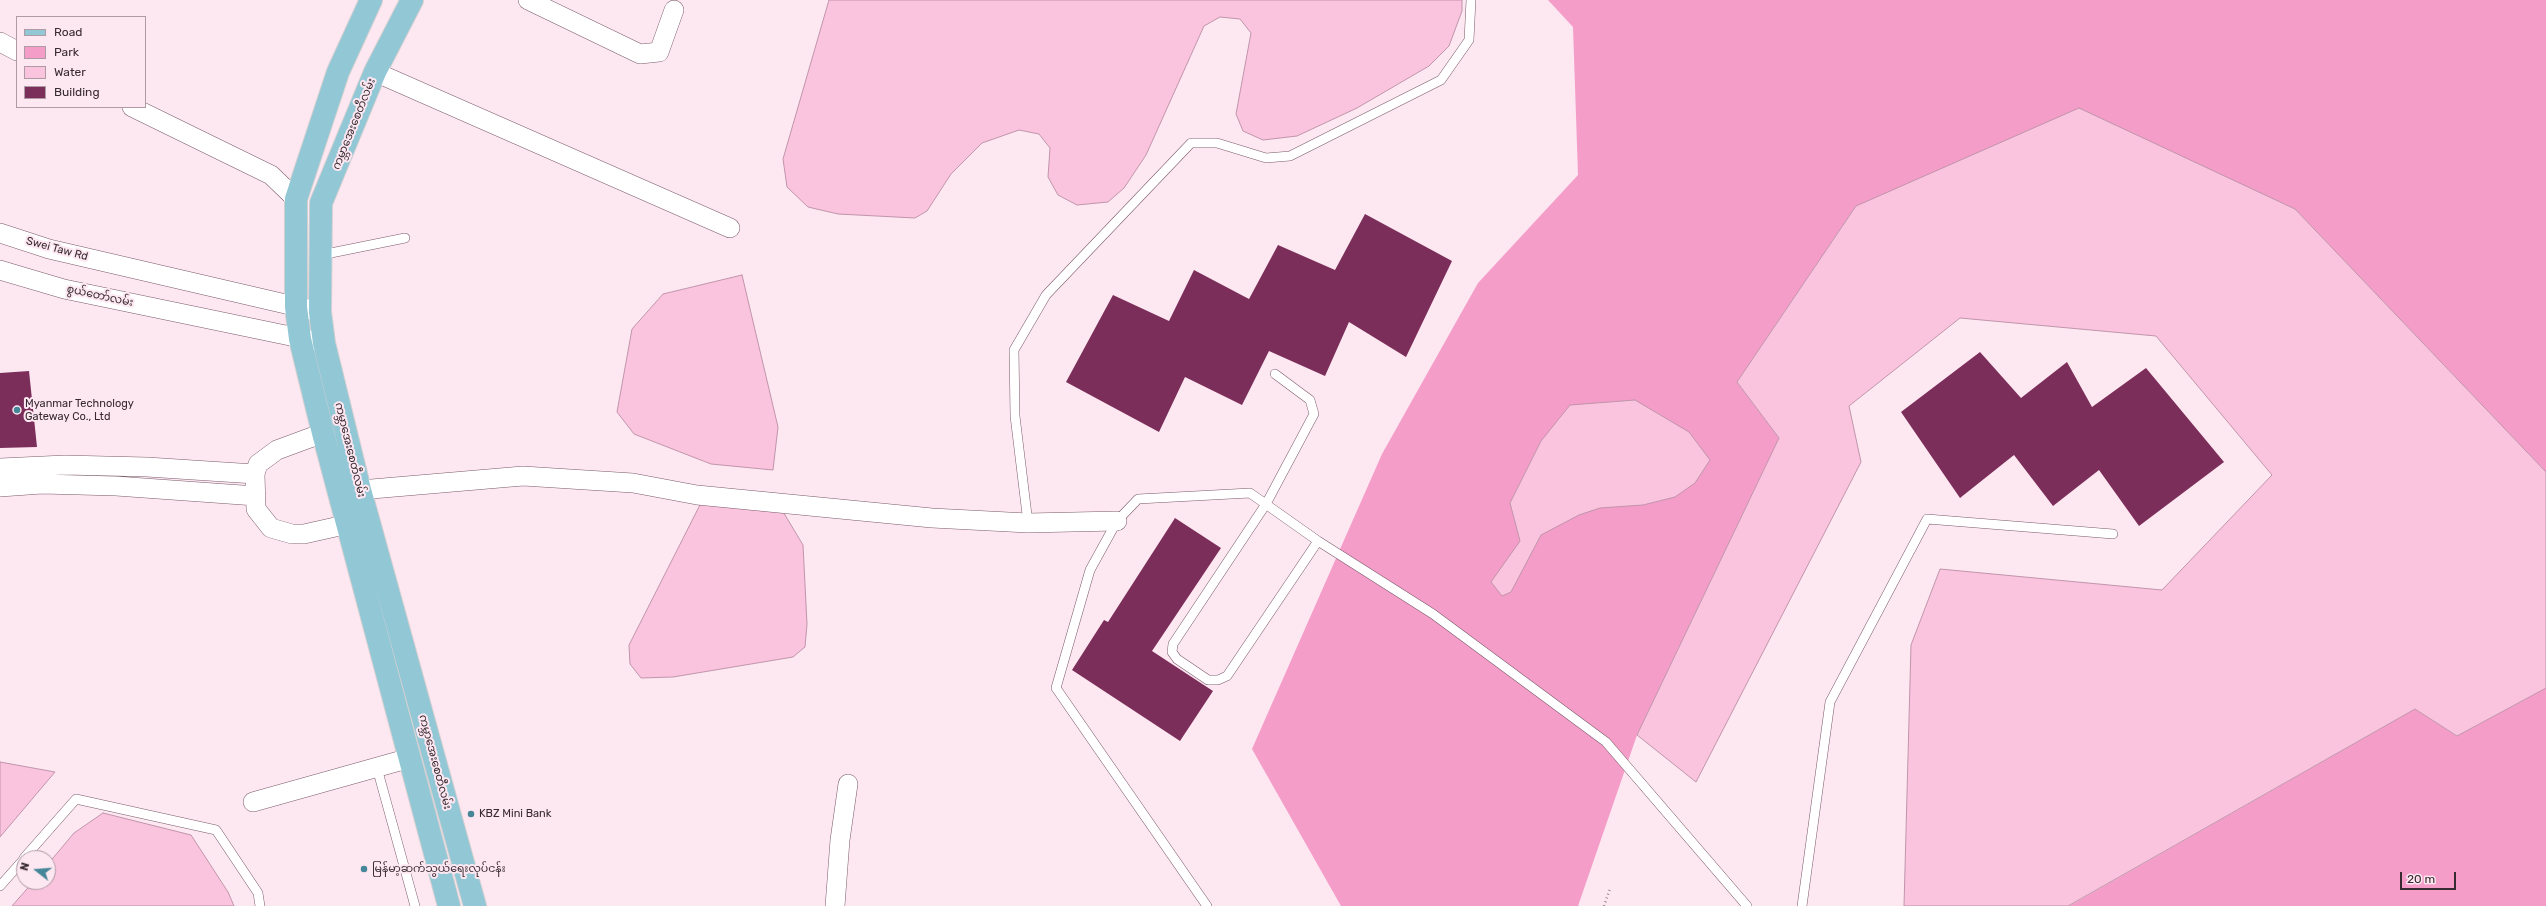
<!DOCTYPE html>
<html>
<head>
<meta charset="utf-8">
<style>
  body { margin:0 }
  #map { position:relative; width:2546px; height:906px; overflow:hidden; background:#fde7f1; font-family:Rubik,sans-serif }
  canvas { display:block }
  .legend { position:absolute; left:16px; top:16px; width:130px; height:92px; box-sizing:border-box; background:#fde7f1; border:1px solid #ae9ba4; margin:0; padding:5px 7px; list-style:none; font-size:12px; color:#372a30 }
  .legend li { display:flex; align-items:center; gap:8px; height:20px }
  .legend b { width:20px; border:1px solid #ae9ba4 }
  .north { position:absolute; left:16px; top:850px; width:40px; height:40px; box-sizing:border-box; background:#fde7f1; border:1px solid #ae9ba4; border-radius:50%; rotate:287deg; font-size:11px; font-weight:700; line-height:16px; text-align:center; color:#372a30 }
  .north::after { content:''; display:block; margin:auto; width:14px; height:18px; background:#458698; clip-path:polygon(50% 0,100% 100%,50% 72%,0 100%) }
  .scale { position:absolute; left:2400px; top:872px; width:56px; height:18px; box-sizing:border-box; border:2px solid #372a30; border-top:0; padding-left:5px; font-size:12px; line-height:14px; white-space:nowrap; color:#372a30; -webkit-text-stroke:3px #fde7f1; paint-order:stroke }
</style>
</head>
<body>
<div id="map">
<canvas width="2546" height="906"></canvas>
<ul class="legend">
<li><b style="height:5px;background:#92c7d6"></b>Road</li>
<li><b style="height:11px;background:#f49dc9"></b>Park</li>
<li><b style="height:11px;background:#fac3de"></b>Water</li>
<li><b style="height:11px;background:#7c2e5a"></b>Building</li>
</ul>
<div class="north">N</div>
<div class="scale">20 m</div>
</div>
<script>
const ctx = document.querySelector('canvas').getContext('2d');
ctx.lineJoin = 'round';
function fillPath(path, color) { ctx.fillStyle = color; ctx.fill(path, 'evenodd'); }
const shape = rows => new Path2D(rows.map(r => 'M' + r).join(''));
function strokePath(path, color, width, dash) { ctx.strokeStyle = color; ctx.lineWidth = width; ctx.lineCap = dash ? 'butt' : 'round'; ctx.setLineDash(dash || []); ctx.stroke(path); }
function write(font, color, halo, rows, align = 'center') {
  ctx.font = font + ' Rubik,"Noto Sans Myanmar",sans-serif'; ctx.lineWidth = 4; ctx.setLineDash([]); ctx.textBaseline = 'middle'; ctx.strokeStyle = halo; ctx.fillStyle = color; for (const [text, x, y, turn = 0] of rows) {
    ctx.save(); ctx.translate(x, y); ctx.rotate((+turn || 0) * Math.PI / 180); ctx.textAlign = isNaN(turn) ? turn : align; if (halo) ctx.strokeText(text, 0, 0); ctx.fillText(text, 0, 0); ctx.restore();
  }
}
const green = shape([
  [1548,0,2546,0,2546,472,2295,209,1856,206,1737,382,1779,438,1637,735,1578,906,1341,906,1252,749,1382,454,1478,283,1578,175,1573,27],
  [2546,688,2546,906,2069,906,2415,709,2457,736]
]);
const water = shape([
  [829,0,1462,0,1462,11,1449,46,1429,66,1357,108,1297,136,1263,140,1243,131,1236,114,1251,33,1240,19,1220,17,1204,26,1146,155,1124,188,1108,202,1077,205,1058,195,1048,177,1050,148,1039,134,1019,130,982,143,951,174,927,211,915,218,838,214,808,207,787,187,783,159,829,0],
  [2079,108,2295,209,2546,472,2546,688,2457,736,2415,709,2068,906,1904,906,1911,645,1940,569,2162,590,2272,475,2156,336,1960,318,1849,406,1861,462,1696,782,1637,735,1779,438,1737,382,1856,206,2079,108],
  [742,275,778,427,773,470,711,464,634,434,617,412,632,329,663,294,742,275],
  [1635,400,1689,432,1710,460,1695,483,1675,497,1643,505,1600,508,1579,515,1541,535,1511,592,1502,596,1491,582,1520,541,1510,503,1541,441,1570,405,1635,400],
  [706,493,779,505,803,545,807,624,805,647,793,657,673,677,641,678,630,664,629,645,706,493],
  [0,762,55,772,0,837,0,762],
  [103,813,191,835,228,892,234,906,12,906,33,882,48,882,48,864,74,833,103,813]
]);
const building = shape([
  [1365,214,1452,261,1406,357,1349,322,1325,376,1269,351,1242,405,1185,377,1159,432,1066,382,1113,295,1169,321,1194,270,1249,299,1278,245,1335,270],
  [1980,352,2021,398,2067,362,2092,407,2146,368,2224,462,2139,526,2099,470,2053,506,2014,455,1960,498,1901,412],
  [29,371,37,447,0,448,0,373],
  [1175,518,1221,548,1152,651,1213,691,1180,741,1072,670,1104,620,1108,622]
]);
const path = shape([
  [1604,906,1610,889]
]);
const service = shape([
  [321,255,405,238],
  [1275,374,1310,400,1314,414,1266,504,1173,644,1172,652,1177,659,1208,680,1218,680,1227,676,1318,541],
  [1028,523,1015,416,1014,350,1046,295,1191,143,1217,143,1266,158,1290,156,1441,80,1469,40,1471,0],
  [377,768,415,906],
  [24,858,76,799,216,830,258,893,260,906],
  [0,886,24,859],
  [1207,906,1056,688,1090,570,1117,521,1138,499,1250,493,1318,541,1433,614,1606,742,1747,906],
  [1802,906,1830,702,1927,519,2113,534]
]);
const minor = shape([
  [528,0,640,54,659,52,674,10],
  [0,42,17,51],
  [375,72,730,228],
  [132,107,271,175,296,199],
  [0,233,49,249,320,312],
  [0,270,64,289,324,343],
  [323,433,277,450,258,464,255,474,256,509,271,528,292,534,304,534,362,521],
  [0,468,65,465,147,467,255,474],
  [0,487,42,484,116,486,256,496],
  [360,490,523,476,633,483,697,495,932,518,1028,523,1117,521],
  [253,802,410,758],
  [835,906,840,840,848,784]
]);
const primary = shape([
  [371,0,338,72,296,199,296,307,300,339,323,433,449,906],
  [412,0,375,72,321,203,320,312,324,343,360,490,475,906]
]);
const markers = [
  [17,410,4,"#458698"],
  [471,814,4,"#458698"],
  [364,869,4,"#458698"]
];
const streetNames = [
  ["ကမ္ဘာအေးစေတီလမ်း",354,124,-68],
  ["Swei Taw Rd",57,249,15],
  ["စွယ်တော်လမ်း",100,296,12],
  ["ကမ္ဘာအေးစေတီလမ်း",350,450,76],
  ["ကမ္ဘာအေးစေတီလမ်း",435,762,75]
];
const poiNames = [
  ["Myanmar Technology",25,404],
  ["Gateway Co., Ltd",25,417],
  ["KBZ Mini Bank",479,814],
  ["မြန်မာ့ဆက်သွယ်ရေးလုပ်ငန်း",372,869]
];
fillPath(green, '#f49dc9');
fillPath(water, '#fac3de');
strokePath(water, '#c095aa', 1);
fillPath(building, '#7c2e5a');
strokePath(service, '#7a5b6a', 10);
strokePath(minor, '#7a5b6a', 20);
strokePath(primary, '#d3d0d1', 24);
strokePath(path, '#97868e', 2.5, [1, 3]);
strokePath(service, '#fff', 9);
strokePath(minor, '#fff', 19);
strokePath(primary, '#92c7d6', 22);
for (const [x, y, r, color] of markers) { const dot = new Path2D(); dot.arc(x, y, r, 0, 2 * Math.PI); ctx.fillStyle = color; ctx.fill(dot); strokePath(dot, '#fde7f1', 1.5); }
write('11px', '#372a30', '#fde7f1', streetNames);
write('11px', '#372a30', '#fde7f1', poiNames, 'left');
</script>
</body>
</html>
